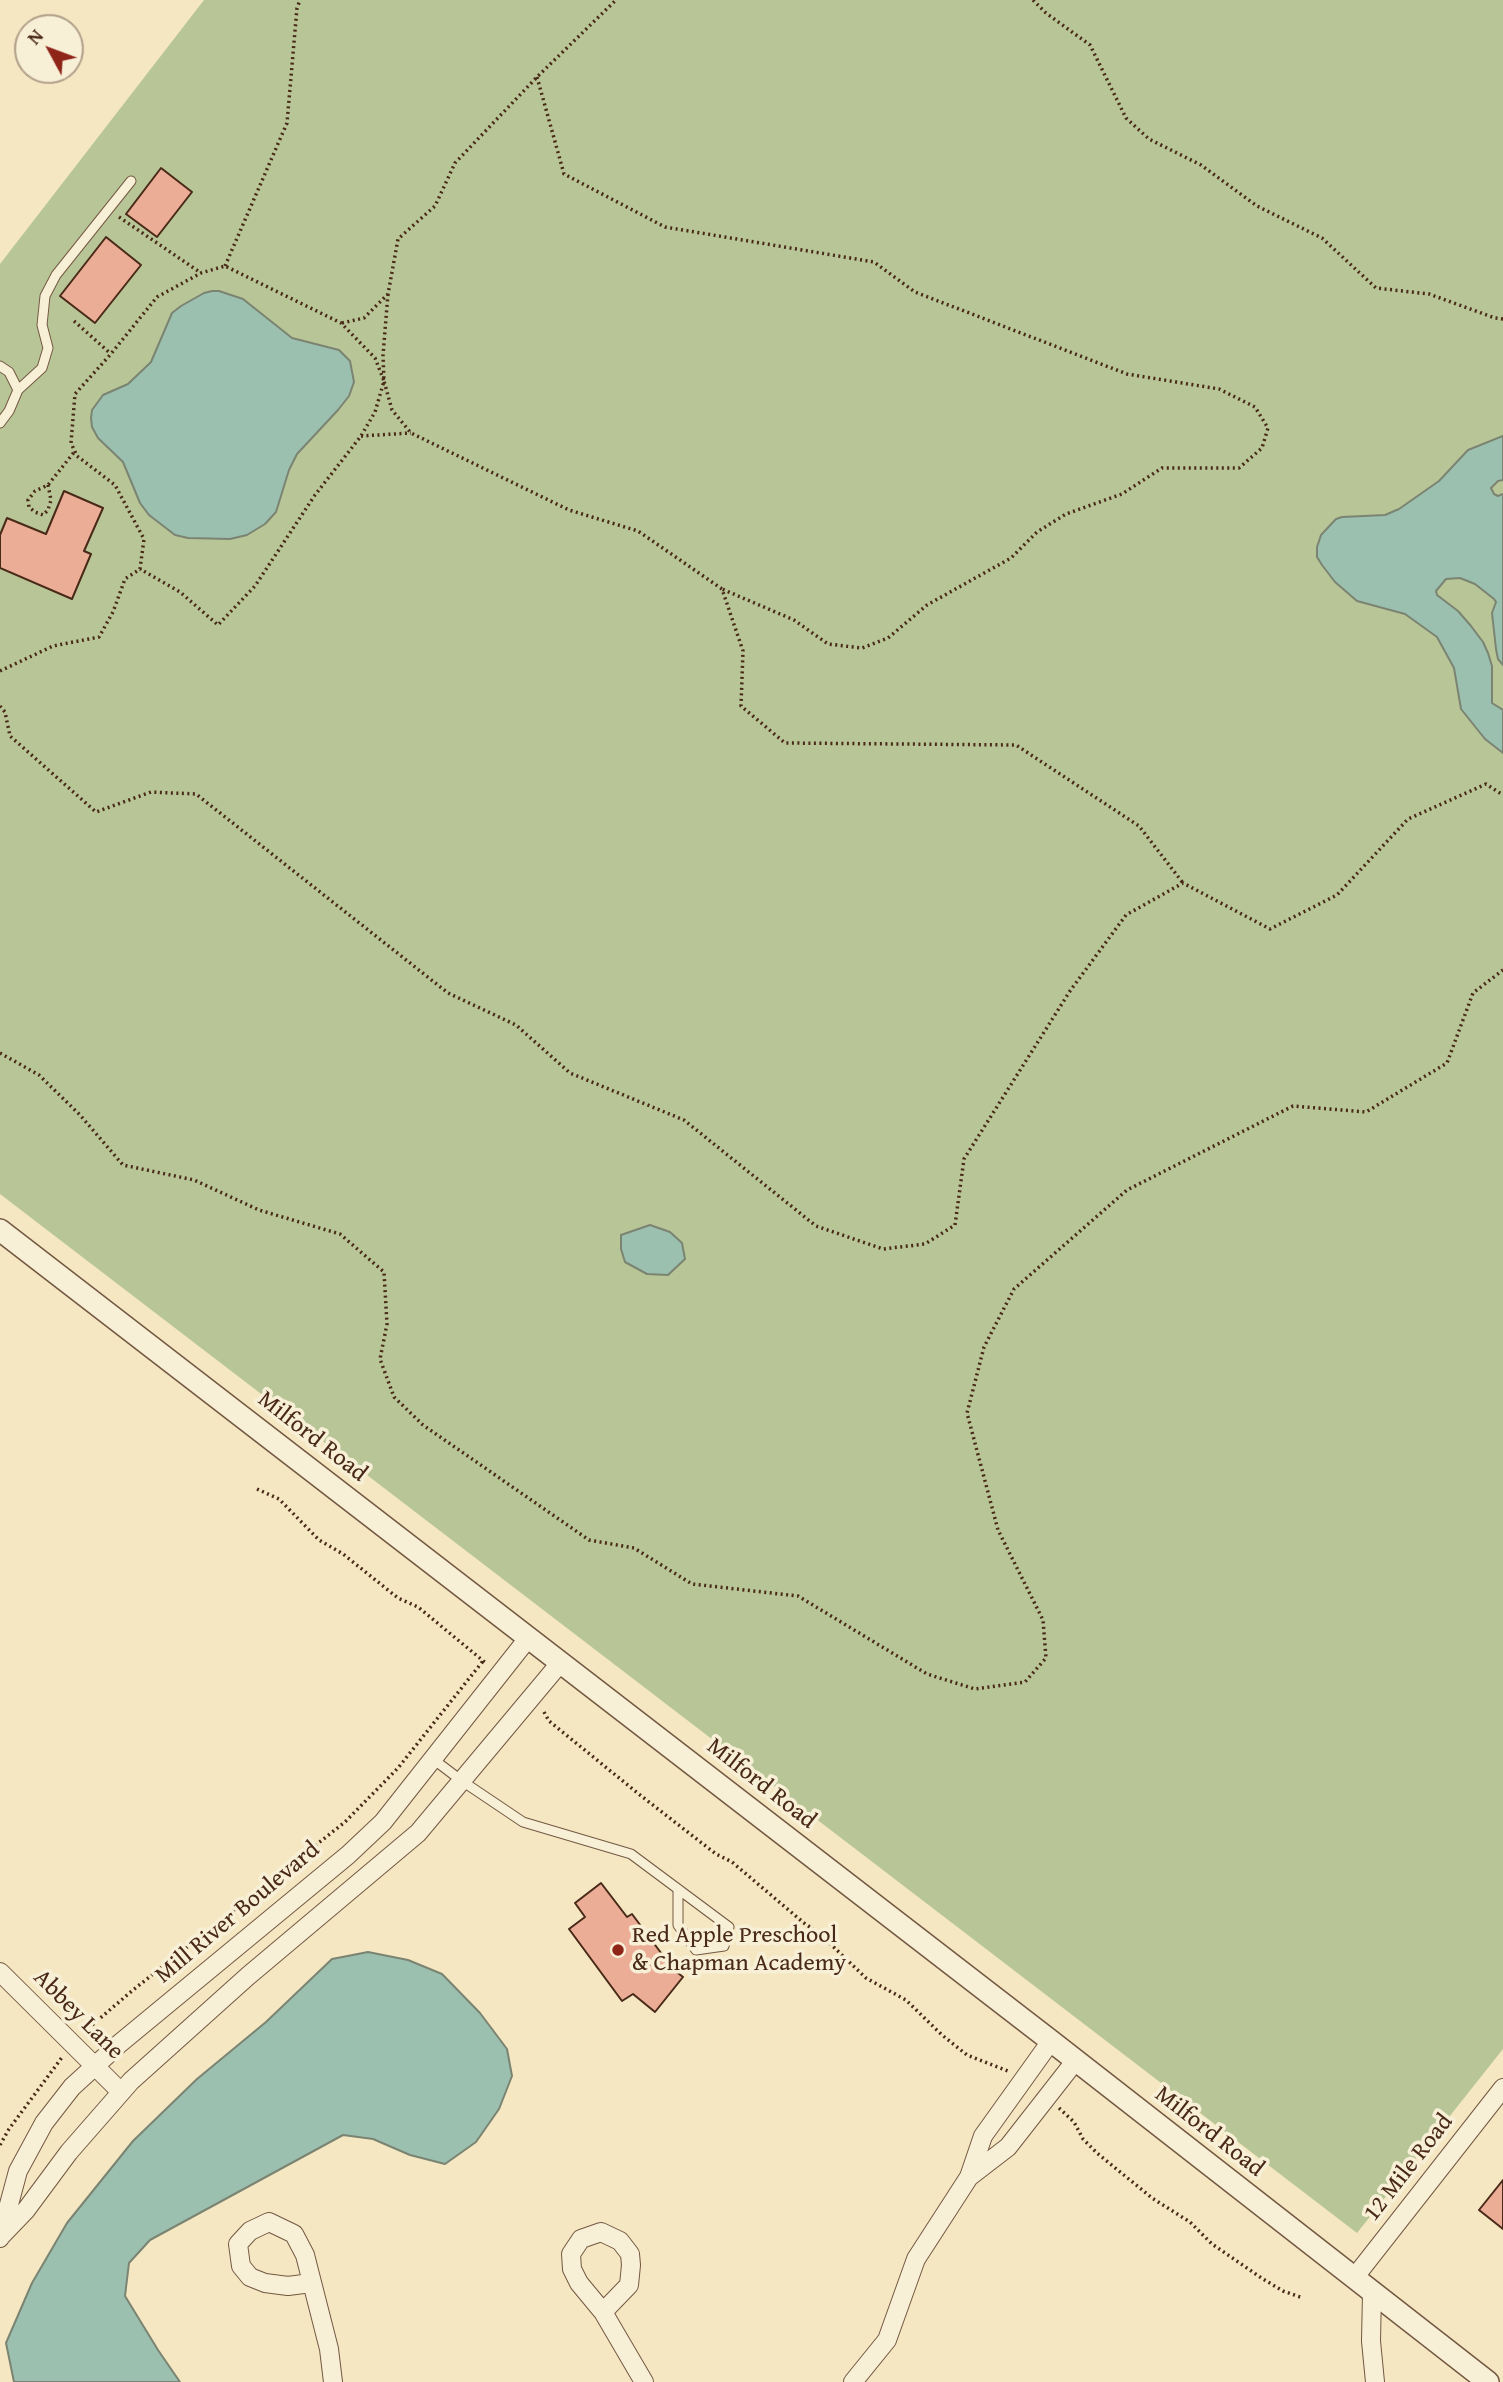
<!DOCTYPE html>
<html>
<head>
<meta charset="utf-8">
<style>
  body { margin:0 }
  #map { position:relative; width:1503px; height:2382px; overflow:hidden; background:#f4e7c2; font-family:"Gentium Book Plus",serif }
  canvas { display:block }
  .north { position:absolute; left:14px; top:14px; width:70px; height:70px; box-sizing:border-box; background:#f8efd7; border:2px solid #b2a08a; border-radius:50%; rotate:311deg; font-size:19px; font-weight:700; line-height:28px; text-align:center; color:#492917 }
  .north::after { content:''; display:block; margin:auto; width:24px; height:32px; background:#8f2418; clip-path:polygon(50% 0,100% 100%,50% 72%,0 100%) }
</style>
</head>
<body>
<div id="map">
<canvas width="1503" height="2382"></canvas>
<div class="north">N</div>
</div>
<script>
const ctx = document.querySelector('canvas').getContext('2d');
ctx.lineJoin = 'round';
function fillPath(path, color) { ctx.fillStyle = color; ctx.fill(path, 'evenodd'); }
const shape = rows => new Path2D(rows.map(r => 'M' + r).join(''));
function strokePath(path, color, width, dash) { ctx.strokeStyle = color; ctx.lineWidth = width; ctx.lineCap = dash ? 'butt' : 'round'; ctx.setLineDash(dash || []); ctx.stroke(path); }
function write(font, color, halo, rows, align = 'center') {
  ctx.font = font + ' "Gentium Book Plus",serif'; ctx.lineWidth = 7; ctx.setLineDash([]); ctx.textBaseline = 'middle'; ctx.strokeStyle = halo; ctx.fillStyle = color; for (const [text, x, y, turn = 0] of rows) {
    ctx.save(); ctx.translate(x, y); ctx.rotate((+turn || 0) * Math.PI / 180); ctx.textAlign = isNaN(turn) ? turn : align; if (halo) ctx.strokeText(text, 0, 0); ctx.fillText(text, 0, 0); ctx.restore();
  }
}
const green = shape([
  [204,0,1503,0,1503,2049,1357,2233,0,1194,0,264]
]);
const water = shape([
  [212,291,219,291,243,299,292,338,339,350,350,361,354,382,349,396,338,410,297,454,289,470,276,512,265,524,247,535,230,539,188,538,175,535,149,515,140,503,123,462,98,438,92,427,91,418,92,410,103,395,128,384,151,362,172,313,181,306,204,293,212,291],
  [1503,436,1503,480,1498,481,1491,488,1494,494,1498,496,1503,494,1503,665,1498,659,1496,649,1492,613,1496,602,1494,599,1475,584,1460,578,1446,579,1436,591,1437,595,1458,611,1471,626,1483,642,1488,653,1492,666,1492,703,1503,710,1503,753,1485,739,1461,709,1454,668,1437,637,1405,614,1357,601,1335,582,1322,565,1317,557,1317,547,1321,535,1336,519,1342,517,1385,515,1399,509,1439,481,1468,450,1503,436],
  [650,1225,670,1232,682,1243,685,1259,668,1275,647,1274,625,1262,621,1249,621,1235,650,1225],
  [368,1952,408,1960,442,1974,480,2013,507,2049,512,2076,499,2109,476,2142,445,2164,410,2155,373,2139,343,2135,150,2240,129,2263,125,2296,158,2350,180,2382,14,2382,6,2343,32,2283,67,2223,133,2141,197,2079,266,2022,332,1959,368,1952]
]);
const building = shape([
  [161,168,192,192,157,237,126,214,161,168],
  [106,237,141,265,95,323,60,296,106,237],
  [64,491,103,508,84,551,91,554,72,599,0,568,0,535,7,518,46,534,64,491],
  [601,1883,627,1917,632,1914,673,1969,683,1977,655,2012,633,1994,622,2001,569,1929,585,1917,575,1903,601,1883],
  [1503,2180,1503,2229,1479,2210,1503,2180]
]);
const path = shape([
  [1033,0,1046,13,1090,45,1126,118,1149,139,1201,165,1257,206,1322,238,1376,288,1429,294,1495,318,1503,319],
  [537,77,564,174,665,227,874,262,915,292,1127,374,1219,389,1255,407,1268,428,1262,448,1239,468,1162,468,1122,494,1066,514,1037,532,1011,558,927,605,888,638,862,648,828,644,794,620,722,589],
  [119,217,201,273],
  [225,266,287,123,297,8,300,0],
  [388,294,383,355,384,381,392,410,411,433,569,510,638,531,722,589,743,651,741,706,785,743,1016,745,1139,826,1183,883],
  [74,321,111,354],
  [342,323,364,318,388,294,398,239,435,206,455,163,537,77,616,0],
  [361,436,411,433],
  [48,485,51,500,48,510,43,515,35,512,29,507,28,500,35,491,48,485,75,451],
  [0,671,53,646,99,637,113,612,125,579,140,569,144,539,115,485,77,456,71,443,75,394,110,355,157,297,201,273,225,266,341,323,375,358,384,381,375,412,361,436,315,495,255,586,218,625,180,592,140,569],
  [0,706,5,712,10,736,96,812,151,792,196,794,448,993,516,1025,570,1073,684,1120,816,1226,883,1249,925,1244,955,1225,964,1159,1070,991,1126,915,1183,883,1270,929,1337,895,1408,819,1486,784,1503,795],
  [0,1053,39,1075,80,1115,123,1165,194,1180,259,1210,340,1234,384,1272,387,1324,380,1359,394,1397,423,1425,589,1540,634,1548,692,1584,798,1596,927,1674,975,1689,1025,1682,1046,1658,1043,1620,998,1530,967,1413,984,1347,1014,1289,1127,1190,1293,1106,1366,1112,1447,1063,1473,993,1503,970],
  [257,1489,279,1499,319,1540,343,1554,398,1598,418,1607,487,1664],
  [544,1712,549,1721,640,1795,716,1854,732,1862,804,1923,820,1934,866,1978,906,2000,942,2035,967,2055,1008,2071],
  [84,2032,133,1990,345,1822,398,1768,483,1661],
  [1059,2108,1074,2122,1083,2139,1097,2153,1152,2198,1190,2222,1212,2244,1263,2279,1283,2291,1303,2298],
  [0,2145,9,2129,63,2056]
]);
const service = shape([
  [0,366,9,372,18,390,9,411,0,423],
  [18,390,42,368,48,348,42,325,45,296,56,275,131,181],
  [433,1759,462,1781,523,1822,631,1854,729,1927,724,1946,696,1950,678,1925,678,1889]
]);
const minor = shape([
  [0,1972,121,2092],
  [969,2177,1008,2147,1076,2060],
  [2,2235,26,2210,69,2152,131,2081,248,1976,418,1833,561,1662],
  [0,2238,18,2171,44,2123,72,2087,119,2044,348,1855,383,1822,529,1637],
  [1354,2278,1503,2088],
  [311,2283,288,2286,265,2283,250,2277,241,2266,238,2244,250,2231,269,2222,294,2234,305,2255,329,2349,333,2382],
  [1372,2293,1371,2341,1375,2382],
  [603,2312,629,2285,631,2265,630,2254,620,2241,601,2232,581,2239,571,2254,572,2269,579,2283,603,2312,644,2382],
  [853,2382,887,2340,916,2259,969,2177,983,2136,1051,2041]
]);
const tertiary = shape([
  [0,1230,1051,2041,1488,2382]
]);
const markers = [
  [618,1950,7,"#8f2418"]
];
const streetNames = [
  ["Milford Road",312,1437,38],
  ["Milford Road",761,1784,38],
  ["Mill River Boulevard",238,1913,-40],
  ["Abbey Lane",78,2015,45],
  ["Milford Road",1209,2132,38],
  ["12 Mile Road",1409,2168,-52]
];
const poiNames = [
  ["Red Apple Preschool",632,1936],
  ["& Chapman Academy",632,1964]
];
fillPath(green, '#b8c697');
fillPath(water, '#9cc0af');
strokePath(water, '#7b8472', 2);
fillPath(building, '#ebad96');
strokePath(building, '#492917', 2);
strokePath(service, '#745842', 11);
strokePath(minor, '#745842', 20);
strokePath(tertiary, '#745842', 24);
strokePath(path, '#492917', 3.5, [2, 3.5]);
strokePath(service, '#f8efd7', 9);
strokePath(minor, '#f8efd7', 18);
strokePath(tertiary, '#f8efd7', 21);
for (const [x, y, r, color] of markers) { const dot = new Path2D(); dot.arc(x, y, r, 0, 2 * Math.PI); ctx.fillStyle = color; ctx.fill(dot); strokePath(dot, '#f8efd7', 2.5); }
write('24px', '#492917', '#f8efd7', streetNames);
write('24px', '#492917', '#f8efd7', poiNames, 'left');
</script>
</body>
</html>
